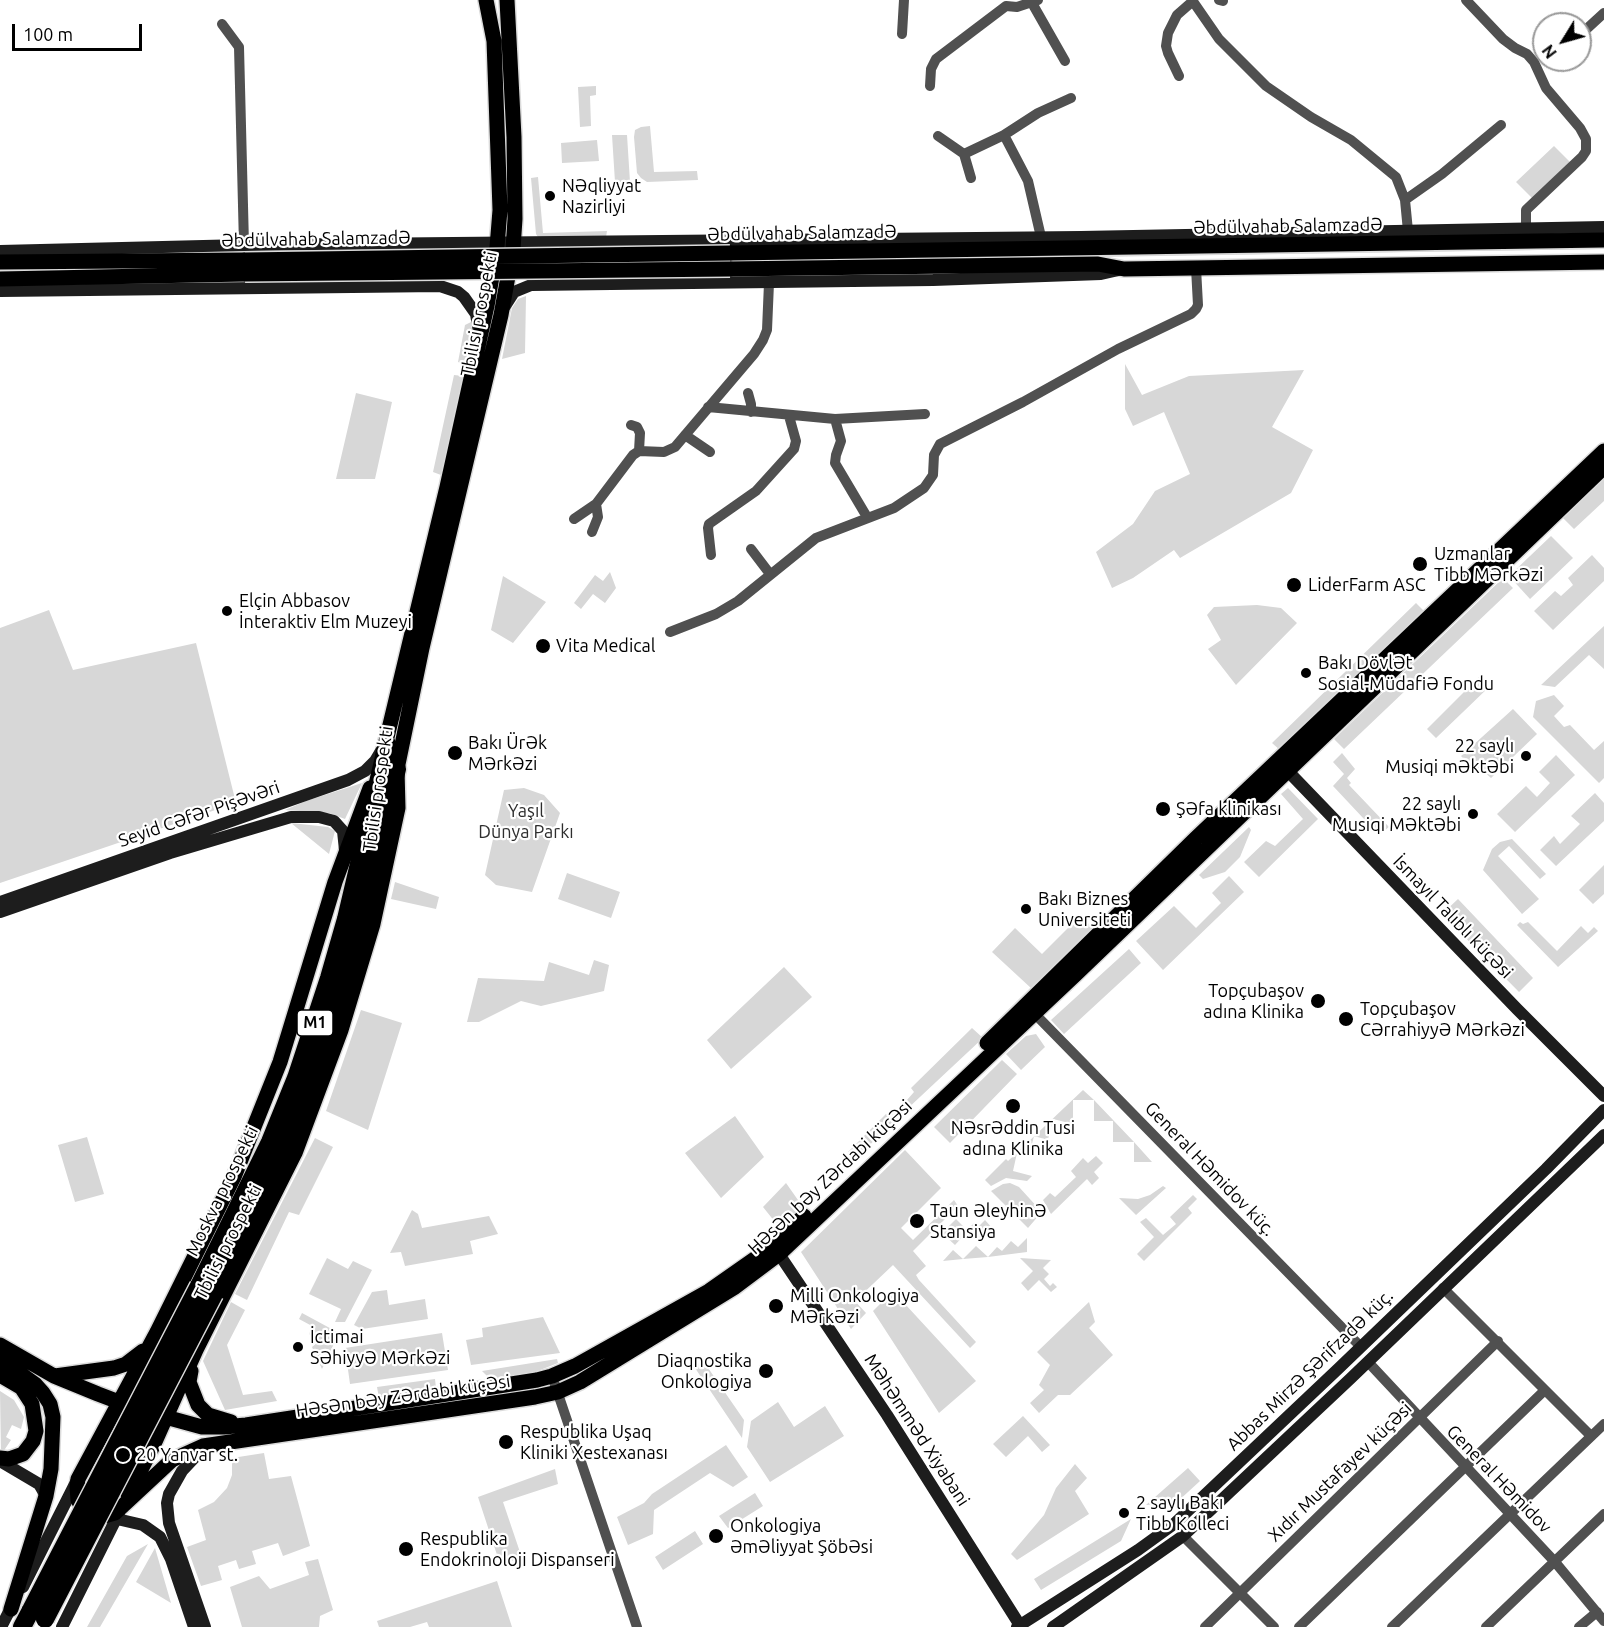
<!DOCTYPE html>
<html>
<head>
<meta charset="utf-8">
<style>
  body { margin:0 }
  #map { position:relative; width:1604px; height:1627px; overflow:hidden; background:#fff; font-family:Ubuntu,sans-serif }
  canvas { display:block }
  .north { position:absolute; left:1532px; top:12px; width:60px; height:60px; box-sizing:border-box; background:#fff; border:2px solid #999; border-radius:50%; rotate:233deg; font-size:16px; font-weight:700; line-height:24px; text-align:center; color:#000 }
  .north::after { content:''; display:block; margin:auto; width:21px; height:27px; background:#000; clip-path:polygon(50% 0,100% 100%,50% 72%,0 100%) }
  .scale { position:absolute; left:12px; top:24px; width:130px; height:27px; box-sizing:border-box; border:3px solid #000; border-top:0; padding-left:8px; font-size:18px; line-height:21px; white-space:nowrap; color:#000; -webkit-text-stroke:4px #fff; paint-order:stroke }
</style>
</head>
<body>
<div id="map">
<canvas width="1604" height="1627"></canvas>
<div class="north">N</div>
<div class="scale">100 m</div>
</div>
<script>
const ctx = document.querySelector('canvas').getContext('2d');
ctx.lineJoin = 'round';
function fillPath(path, color) { ctx.fillStyle = color; ctx.fill(path, 'evenodd'); }
const shape = rows => new Path2D(rows.map(r => 'M' + r).join(''));
function strokePath(path, color, width, dash) { ctx.strokeStyle = color; ctx.lineWidth = width; ctx.lineCap = dash ? 'butt' : 'round'; ctx.setLineDash(dash || []); ctx.stroke(path); }
function write(font, color, halo, rows, align = 'center') {
  ctx.font = font + ' Ubuntu,sans-serif'; ctx.lineWidth = 4.5; ctx.setLineDash([]); ctx.textBaseline = 'middle'; ctx.strokeStyle = halo; ctx.fillStyle = color; for (const [text, x, y, turn = 0] of rows) {
    ctx.save(); ctx.translate(x, y); ctx.rotate((+turn || 0) * Math.PI / 180); ctx.textAlign = isNaN(turn) ? turn : align; if (halo) ctx.strokeText(text, 0, 0); ctx.fillText(text, 0, 0); ctx.restore();
  }
}
const green = shape([
  [596,86,596,95,590,96,591,126,580,127,578,87],
  [650,126,654,172,697,171,698,180,647,182,641,178,637,173,634,137,635,130,641,127],
  [612,135,627,135,630,182,615,182],
  [597,140,599,161,562,163,561,143],
  [1554,146,1570,162,1532,198,1516,182],
  [538,177,543,233,607,231,606,237,538,237,536,234,531,178],
  [1604,246,1604,249,587,265,587,262],
  [526,296,525,353,502,359,512,308,518,299],
  [471,322,473,335,466,365,458,362,465,325],
  [1125,364,1142,395,1189,376,1304,370,1272,427,1313,450,1291,493,1180,558,1174,550,1133,578,1112,588,1096,552,1133,524,1155,491,1190,474,1164,412,1133,426,1125,409],
  [454,375,463,376,441,475,433,472],
  [356,393,392,402,375,479,336,479],
  [1604,479,1604,501,1574,529,1563,518],
  [1551,536,1573,558,1530,599,1509,576],
  [1592,555,1604,568,1604,581,1553,630,1534,611,1555,591,1561,596,1573,585,1568,578],
  [610,572,616,588,605,603,593,594,581,609,574,603,595,575,603,581],
  [503,576,546,602,513,643,491,630],
  [1503,578,1513,588,1344,749,1334,739],
  [1416,603,1426,613,1281,751,1272,743],
  [1257,605,1281,608,1297,623,1236,685,1208,649,1221,640,1207,615,1214,607],
  [49,610,73,670,196,643,236,803,0,883,0,628],
  [1604,626,1604,669,1589,655,1555,687,1541,685],
  [1480,676,1489,687,1436,738,1427,729],
  [1554,695,1564,706,1554,716,1564,727,1570,725,1594,750,1604,741,1604,778,1599,783,1533,717,1536,701],
  [1513,709,1537,734,1491,778,1482,770,1478,774,1461,756],
  [1342,753,1355,769,1347,778,1351,783,1349,785,1389,827,1379,835,1333,786,1344,774,1333,762],
  [1556,755,1575,775,1515,832,1497,814,1526,786,1537,797,1550,783,1539,772],
  [362,783,345,819,329,813,285,810,306,801],
  [524,788,544,795,560,813,532,892,496,885,485,875,504,790],
  [1288,788,1318,819,1259,877,1244,862,1266,841,1275,846,1303,819,1281,794],
  [1595,793,1604,803,1604,821,1556,866,1540,850,1554,836,1560,844,1580,824,1571,816],
  [291,823,328,827,335,831,329,854],
  [1249,827,1251,830,1240,857,1225,872,1203,879,1199,875],
  [1512,839,1546,874,1540,879,1509,846,1498,856,1539,899,1522,914,1483,870,1492,849,1500,842],
  [1604,865,1604,894,1593,904,1579,890],
  [567,873,620,892,611,918,558,899],
  [1229,876,1244,892,1163,970,1136,941,1174,906,1196,928,1221,903,1212,893],
  [395,882,439,897,436,909,391,899],
  [1458,899,1533,978,1519,992,1442,914],
  [1081,915,1094,930,1032,989,992,952,1015,928,1042,954],
  [1520,922,1523,924,1528,922,1557,951,1581,926,1588,933,1594,927,1598,931,1558,967,1517,925],
  [1129,949,1141,963,1064,1034,1051,1020],
  [594,960,609,965,604,991,541,1006,521,1001,479,1022,467,1022,478,978,544,981,549,962,589,975],
  [784,967,812,997,731,1069,707,1040],
  [361,1010,402,1023,368,1130,326,1111],
  [972,1028,983,1038,905,1111,907,1100,914,1092,911,1088],
  [1036,1034,1045,1047,1021,1070,1006,1054,1026,1036],
  [1002,1060,1017,1074,950,1143,934,1127],
  [1083,1090,1094,1100,1134,1142,1152,1162,1134,1162,1134,1142,1113,1142,1113,1121,1094,1121,1094,1100,1073,1100,1073,1124,1053,1119,1048,1140,1034,1136,1029,1156,1017,1153,1013,1171,1032,1176,1027,1181,1006,1178,991,1186,985,1180,1006,1159,1008,1161],
  [886,1114,900,1114,855,1160,848,1152],
  [735,1116,764,1157,721,1198,685,1153],
  [87,1137,104,1194,75,1202,58,1145],
  [315,1138,333,1147,299,1215,289,1212,247,1300,235,1294],
  [905,1150,941,1188,901,1228,913,1240,954,1200,958,1206,913,1251,926,1266,916,1275,919,1280,976,1342,970,1348,893,1265,855,1301,866,1313,851,1329,801,1252],
  [1096,1156,1103,1163,1094,1172,1099,1178,1092,1185,1087,1179,1051,1214,1043,1200,1050,1193,1055,1197,1076,1177,1071,1171,1083,1158,1088,1163],
  [786,1183,805,1210,762,1248,759,1244,779,1227,763,1207],
  [1010,1183,1019,1187,1040,1210,1040,1214,1028,1228,991,1191,1003,1184],
  [1163,1186,1166,1188,1136,1215,1119,1198,1138,1199,1150,1195],
  [1193,1195,1197,1199,1188,1208,1192,1213,1144,1261,1137,1254,1154,1237,1140,1222,1146,1218,1163,1235,1176,1224,1170,1217],
  [412,1210,418,1214,422,1228,489,1216,498,1234,470,1241,473,1254,405,1266,401,1252,390,1253],
  [956,1219,967,1230,974,1223,978,1227,985,1220,993,1229,981,1241,974,1234,971,1237,966,1233,955,1245,942,1233],
  [1027,1238,1027,1252,988,1257,963,1259,943,1261,953,1250,963,1259,976,1246,988,1257,997,1247,1002,1251,1011,1241,1018,1247],
  [327,1258,348,1269,353,1261,372,1270,345,1322,335,1322,341,1309,309,1294],
  [1020,1258,1051,1260,1043,1268,1049,1274,1044,1279,1050,1286,1053,1283,1057,1287,1051,1292,1039,1280,1028,1291,1021,1283,1033,1271],
  [387,1290,389,1305,425,1299,428,1319,362,1329,354,1325,372,1292],
  [893,1291,976,1381,939,1413,873,1311],
  [231,1302,245,1310,227,1345,243,1395,272,1391,277,1401,225,1410,203,1361],
  [1089,1302,1095,1322,1089,1328,1113,1355,1070,1395,1058,1395,1039,1413,1030,1403,1044,1390,1039,1385,1050,1365,1037,1352],
  [302,1313,339,1333,322,1369,312,1347,317,1343,309,1334,312,1326,299,1319],
  [543,1317,560,1353,471,1365,466,1340,483,1337,482,1328],
  [442,1333,448,1370,350,1384,345,1348],
  [557,1359,558,1363,535,1372,490,1379,482,1371],
  [704,1362,744,1420,742,1438,693,1365],
  [435,1379,436,1388,379,1398,377,1387],
  [0,1391,14,1400,24,1417,21,1429,12,1425,6,1437,11,1440,1,1455],
  [778,1402,794,1427,825,1406,844,1436,770,1482,747,1447,751,1421],
  [1023,1416,1050,1445,1042,1452,1028,1436,1006,1457,993,1444],
  [726,1445,748,1477,733,1487,710,1473,654,1510,653,1534,628,1545,617,1517,644,1503,652,1494],
  [264,1453,269,1479,291,1476,310,1546,283,1556,278,1543,252,1551,256,1564,239,1569,236,1560,218,1566,222,1580,201,1586,187,1547,206,1540,198,1510,214,1502,227,1488,232,1475,232,1458],
  [1075,1464,1087,1478,1075,1491,1089,1514,1017,1560,1011,1554,1044,1515,1056,1488],
  [1188,1468,1200,1481,1176,1503,1146,1505],
  [555,1469,558,1484,503,1502,522,1558,500,1564,478,1497],
  [755,1493,763,1506,728,1528,719,1516],
  [1131,1519,1121,1541,1041,1590,1034,1579],
  [695,1531,703,1544,663,1570,655,1557],
  [148,1544,100,1627,87,1627,127,1556],
  [155,1548,171,1603,136,1582],
  [318,1559,333,1610,320,1616,319,1627,242,1627,230,1587,259,1576,270,1589,309,1575,305,1562],
  [497,1581,512,1627,429,1627,427,1622,410,1627,379,1627,377,1621]
]);
const street = shape([
  [1192,0,1219,39,1266,86,1311,117,1351,140,1396,177,1405,200,1408,231],
  [1219,0,1223,1],
  [1466,0,1503,39,1515,48,1527,54,1534,62,1546,88,1580,128,1586,139,1586,151,1582,157,1526,210,1526,227],
  [1032,3,1065,61],
  [222,24,239,47,244,245],
  [902,34,904,0],
  [1580,35,1604,13],
  [1179,76,1168,53,1166,46,1168,33,1177,15,1193,1],
  [930,86,931,69,936,59,1006,6,1017,7,1038,0],
  [1004,135,1038,113,1071,98],
  [938,136,964,154],
  [971,178,964,154,1004,135,1028,181,1041,237],
  [1405,200,1442,174,1501,125],
  [748,393,751,404,751,412],
  [708,407,835,419,925,414],
  [835,419,841,441,836,455,835,463,867,517],
  [631,425,637,427,640,433,639,451],
  [685,435,710,452],
  [596,504,633,455,639,451,664,452,675,447,754,354,763,340,767,330,769,283],
  [574,519,596,504,598,517,592,532],
  [751,549,770,574],
  [711,555,708,528,709,524,756,491,794,449,796,441,789,416],
  [670,632,716,614,738,601,816,538,894,508,924,488,933,475,934,455,940,444,1023,402,1118,349,1191,314,1196,309,1198,305,1196,268],
  [1034,1013,1361,1347],
  [1443,1288,1591,1436],
  [1368,1362,1555,1562,1604,1621],
  [552,1376,637,1627],
  [1183,1536,1274,1627],
  [1205,1627,1498,1341],
  [1299,1627,1545,1390],
  [1392,1627,1604,1424],
  [1486,1627,1604,1514],
  [1579,1627,1597,1612]
]);
const secondary = shape([
  [0,251,244,245,1081,237,1604,227],
  [0,291,440,286,458,292,464,297,476,314,479,332],
  [505,306,514,292,531,285,933,280,1101,274,1123,269],
  [1283,766,1517,1009,1604,1096],
  [0,902,348,780,365,771,375,761,381,751],
  [0,912,170,853,291,817,319,817,334,821,343,831,345,850],
  [779,1254,887,1415,1021,1627],
  [0,1461,39,1484,46,1496],
  [104,1516,143,1525,160,1537,171,1559,194,1627],
  [23,1587,76,1482],
  [1,1627,14,1602],
  [62,1627,119,1513],
  [205,1627,169,1523,167,1503,169,1494,182,1471,198,1454,207,1449],
  [1017,1627,1138,1550,1174,1524,1339,1368,1546,1169,1604,1110],
  [1053,1627,1183,1536,1350,1379,1604,1135]
]);
const primary = shape([
  [730,253,1604,240],
  [0,262,245,260],
  [730,269,1098,264,1124,269,1604,262],
  [0,279,245,274],
  [383,754,447,487,487,306,497,247,500,210,494,41,486,0],
  [370,788,335,882,280,1062,234,1177,157,1332,78,1479,77,1487,78,1500,82,1507,94,1515,104,1516,115,1513,172,1460,203,1446,535,1397,558,1392,580,1382,735,1287,779,1254,1075,975,1604,467],
  [987,1043,1196,838,1604,451],
  [0,1345,54,1376,98,1394,140,1410,202,1427,224,1427,246,1425,447,1394,537,1380,552,1376,575,1366,709,1291,759,1256,804,1216],
  [0,1359,35,1384,43,1393,50,1404,53,1417,51,1469,46,1496,11,1609],
  [191,1371,189,1382,198,1405,208,1415,231,1422],
  [0,1375,29,1392],
  [55,1376,114,1368,126,1364,143,1351],
  [0,1458,9,1459,23,1454,33,1441,36,1431,32,1404,21,1387],
  [128,1495,154,1444,196,1350,295,1153,341,1030,373,924,398,808,397,769,422,648,501,315,513,249,515,219,514,137,507,0]
]);
const highway = shape([
  [199,1286,270,1142,296,1078,329,978,346,919,387,744],
  [214,1294,283,1147,330,1027,356,939,397,769],
  [22,1627,31,1610]
]);
const primaryBridge = shape([
  [245,260,730,253],
  [245,274,730,269]
]);
const highwayBridge = shape([
  [31,1610,199,1286],
  [45,1619,214,1294]
]);
const markers = [
  [550,196,6,"#000"],
  [1420,564,8,"#000"],
  [1294,585,8,"#000"],
  [227,611,6,"#000"],
  [543,646,8,"#000"],
  [1306,673,6,"#000"],
  [455,753,8,"#000"],
  [1526,756,6,"#000"],
  [1163,809,8,"#000"],
  [1473,814,6,"#000"],
  [1026,909,6,"#000"],
  [1318,1001,8,"#000"],
  [1346,1019,8,"#000"],
  [1013,1106,8,"#000"],
  [917,1221,8,"#000"],
  [776,1306,8,"#000"],
  [298,1347,6,"#000"],
  [766,1371,8,"#000"],
  [506,1442,8,"#000"],
  [123,1455,8,"#000"],
  [1124,1513,6,"#000"],
  [716,1536,8,"#000"],
  [406,1549,8,"#000"]
];
const shields = [
  [315,1023,36]
];
const shieldNames = [
  ["M1",315,1023]
];
const poiNames = [
  ["Nəqliyyat",562,186],
  ["Nazirliyi",562,207],
  ["Uzmanlar",1434,554],
  ["Tibb Mərkəzi",1434,575],
  ["LiderFarm ASC",1308,585],
  ["Elçin Abbasov",239,601],
  ["İnteraktiv Elm Muzeyi",239,622],
  ["Vita Medical",556,646],
  ["Bakı Dövlət",1318,663],
  ["Sosial-Müdafiə Fondu",1318,684],
  ["Bakı Ürək",468,743],
  ["Mərkəzi",468,764],
  ["22 saylı",1514,746,"right"],
  ["Musiqi məktəbi",1514,767,"right"],
  ["22 saylı",1461,804,"right"],
  ["Musiqi Məktəbi",1461,825,"right"],
  ["Şəfa klinikası",1176,809],
  ["Bakı Biznes",1038,899],
  ["Universiteti",1038,920],
  ["Topçubaşov",1304,991,"right"],
  ["adına Klinika",1304,1012,"right"],
  ["Topçubaşov",1360,1009],
  ["Cərrahiyyə Mərkəzi",1360,1030],
  ["Nəsrəddin Tusi",1013,1128,"center"],
  ["adına Klinika",1013,1149,"center"],
  ["Taun Əleyhinə",930,1211],
  ["Stansiya",930,1232],
  ["Milli Onkologiya",790,1296],
  ["Mərkəzi",790,1317],
  ["İctimai",310,1337],
  ["Səhiyyə Mərkəzi",310,1358],
  ["Diaqnostika",752,1361,"right"],
  ["Onkologiya",752,1382,"right"],
  ["Respublika Uşaq",520,1432],
  ["Kliniki Xestexanası",520,1453],
  ["20 Yanvar st.",136,1455],
  ["2 saylı Bakı",1136,1503],
  ["Tibb Kolleci",1136,1524],
  ["Onkologiya",730,1526],
  ["Əməliyyat Şöbəsi",730,1547],
  ["Respublika",420,1539],
  ["Endokrinoloji Dispanseri",420,1560]
];
const streetNames = [
  ["Əbdülvahab Salamzadə",1288,226,-1],
  ["Əbdülvahab Salamzadə",802,233,-1],
  ["Əbdülvahab Salamzadə",316,239,-1],
  ["Tbilisi prospekti",479,314,-79],
  ["Tbilisi prospekti",378,789,-82],
  ["Seyid Cəfər Pişəvəri",199,814,-19],
  ["İsmayıl Talıblı küçəsi",1453,917,46],
  ["General Həmidov küç.",1210,1169,46],
  ["Həsən bəy Zərdabi küçəsi",830,1177,-43],
  ["Moskva prospekti",222,1191,-64],
  ["Tbilisi prospekti",228,1242,-63],
  ["Abbas Mirzə Şərifzadə küç.",1310,1370,-44],
  ["Həsən bəy Zərdabi küçəsi",403,1396,-8],
  ["Məhəmməd Xiyabani",917,1430,57],
  ["Xıdır Mustafayev küçəsi",1340,1472,-44],
  ["General Həmidov",1499,1479,46]
];
const parkNames = [
  ["Yaşıl",526,811],
  ["Dünya Parkı",526,832]
];
fillPath(green, '#d7d7d7');
strokePath(primary, '#dbdbdb', 18);
strokePath(highway, '#dbdbdb', 21);
strokePath(street, '#505050', 10);
strokePath(secondary, '#1d1d1d', 12);
strokePath(primary, '#000', 15);
strokePath(highway, '#000', 18);
strokePath(primaryBridge, '#dbdbdb', 18, []);
strokePath(highwayBridge, '#dbdbdb', 21, []);
strokePath(primaryBridge, '#000', 15);
strokePath(highwayBridge, '#000', 18);
for (const [x, y, r, color] of markers) { const dot = new Path2D(); dot.arc(x, y, r, 0, 2 * Math.PI); ctx.fillStyle = color; ctx.fill(dot); strokePath(dot, '#fff', 2); }
for (const [x, y, w] of shields) { const box = new Path2D(); box.roundRect(x - w / 2, y - 13, w, 26, 4.5); ctx.fillStyle = '#fff'; ctx.fill(box); strokePath(box, '#000', 1.5); }
write('bold 16px', '#000', null, shieldNames);
write('18px', '#000', '#fff', poiNames, 'left');
write('18px', '#000', '#fff', streetNames);
write('18px', '#2e2e2e', '#fff', parkNames);
</script>
</body>
</html>
